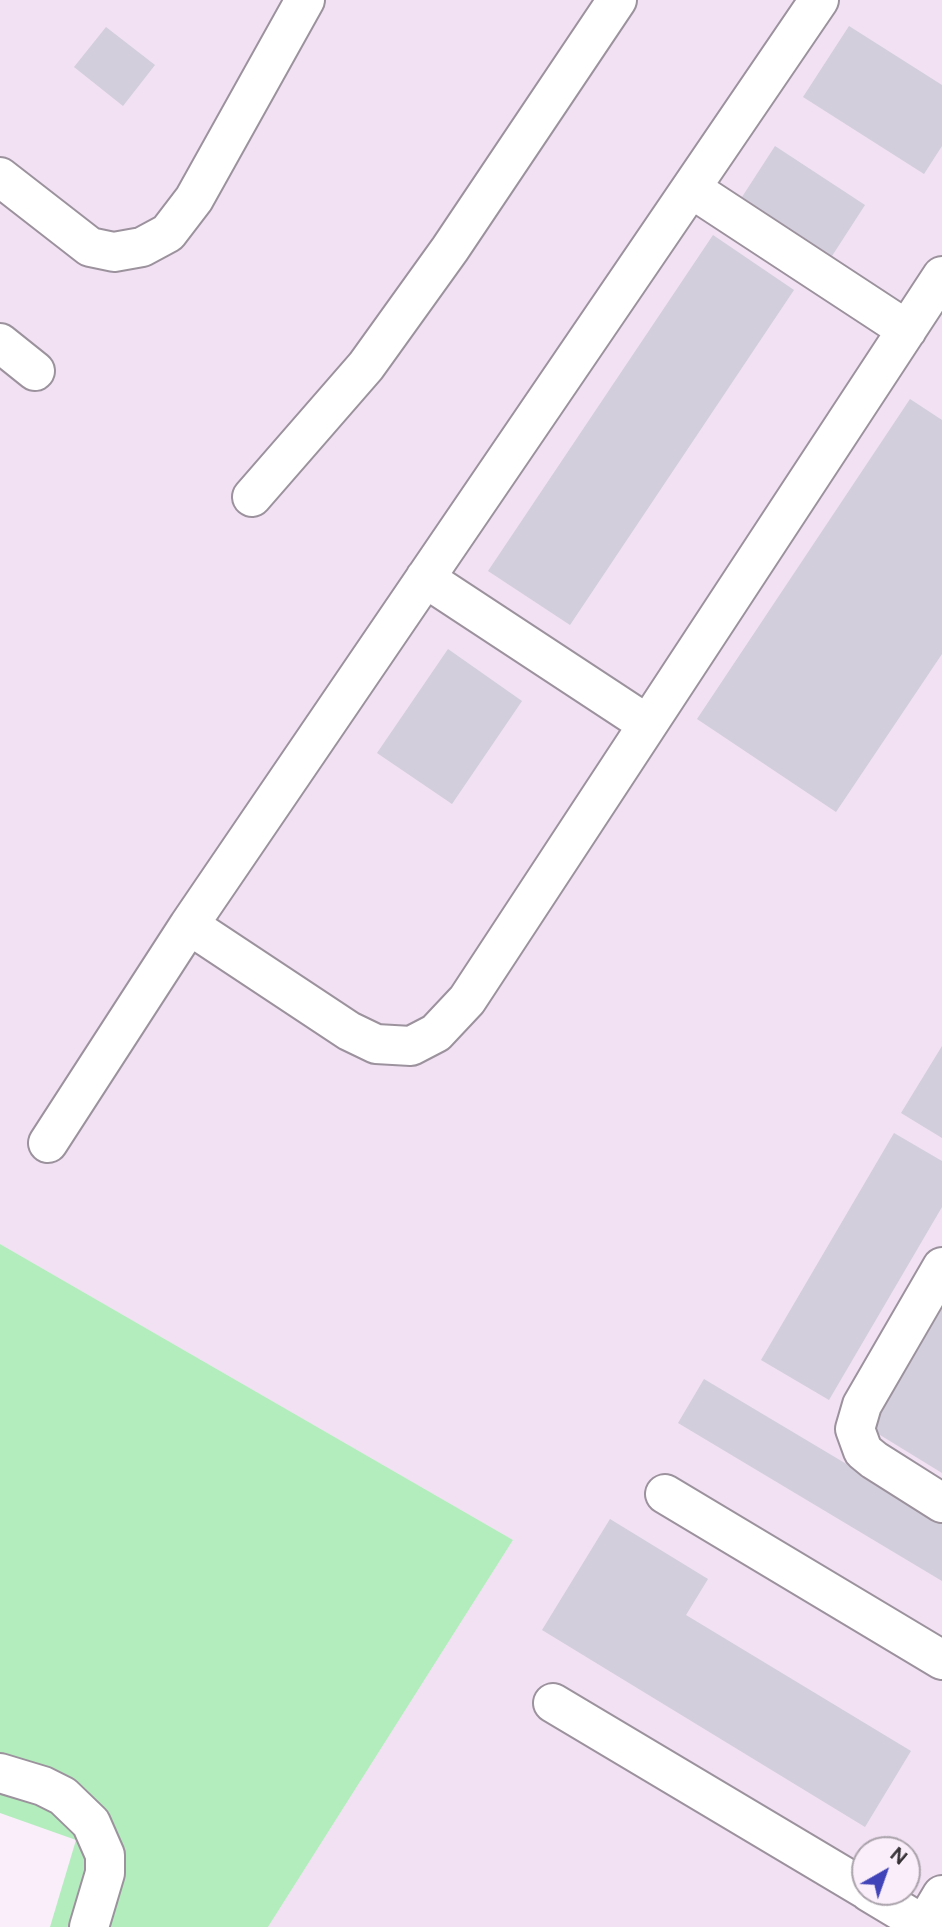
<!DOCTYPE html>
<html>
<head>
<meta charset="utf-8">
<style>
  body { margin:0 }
  #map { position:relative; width:942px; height:1927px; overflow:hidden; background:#f9eefa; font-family:Figtree,sans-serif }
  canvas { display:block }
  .north { position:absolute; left:851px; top:1836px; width:70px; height:70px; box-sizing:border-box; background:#f9eefa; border:2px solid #aba3ac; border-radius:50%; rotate:40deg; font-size:19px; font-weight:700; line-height:28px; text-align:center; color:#363236 }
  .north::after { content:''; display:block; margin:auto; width:24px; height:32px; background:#4143b8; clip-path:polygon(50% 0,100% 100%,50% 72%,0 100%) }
</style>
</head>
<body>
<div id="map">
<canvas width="942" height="1927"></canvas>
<div class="north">N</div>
</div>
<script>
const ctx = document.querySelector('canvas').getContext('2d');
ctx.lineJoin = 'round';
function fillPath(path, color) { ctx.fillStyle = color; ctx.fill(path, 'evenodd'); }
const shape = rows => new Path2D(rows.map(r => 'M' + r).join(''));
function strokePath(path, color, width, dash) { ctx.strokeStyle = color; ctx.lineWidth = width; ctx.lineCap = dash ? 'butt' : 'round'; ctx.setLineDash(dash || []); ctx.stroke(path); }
const built = shape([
  [0,0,942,0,942,1927,268,1927,513,1540,0,1244],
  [865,1850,907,1850,907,1892,865,1892]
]);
const green = shape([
  [0,1244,513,1540,268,1927,50,1927,76,1840,0,1813]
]);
const building = shape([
  [849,26,942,85,942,146,924,174,803,97],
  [106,27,155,65,123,106,74,67],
  [775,146,865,205,832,256,742,197],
  [713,235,794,290,570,625,488,571],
  [910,399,942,420,942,654,836,812,697,719],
  [448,649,522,701,452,804,377,753],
  [942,1046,942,1138,901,1113],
  [894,1133,942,1161,942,1207,829,1400,761,1360],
  [942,1303,942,1473,867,1427],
  [704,1379,942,1521,942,1581,678,1423],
  [610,1519,708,1579,686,1615,911,1751,865,1827,542,1630]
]);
const minor = shape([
  [0,177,90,247,114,252,142,247,168,233,194,199,305,0],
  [692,189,907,330],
  [0,343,35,371],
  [252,497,366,366,450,249,617,0],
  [425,578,647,724],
  [189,925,349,1031,376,1044,411,1046,436,1033,467,1000,942,276],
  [48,1143,189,925,819,0],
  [942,1267,862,1405,855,1429,863,1451,874,1460,942,1503],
  [665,1494,942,1660],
  [553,1703,865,1889],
  [0,1773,43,1786,63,1796,91,1823,105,1855,105,1873,89,1927],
  [869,1892,924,1925],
  [923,1927,942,1895]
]);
fillPath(built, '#f1e1f3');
fillPath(green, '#b3edbd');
fillPath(building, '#d2cedc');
strokePath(minor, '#9c929d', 42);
strokePath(minor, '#fff', 38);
</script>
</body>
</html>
